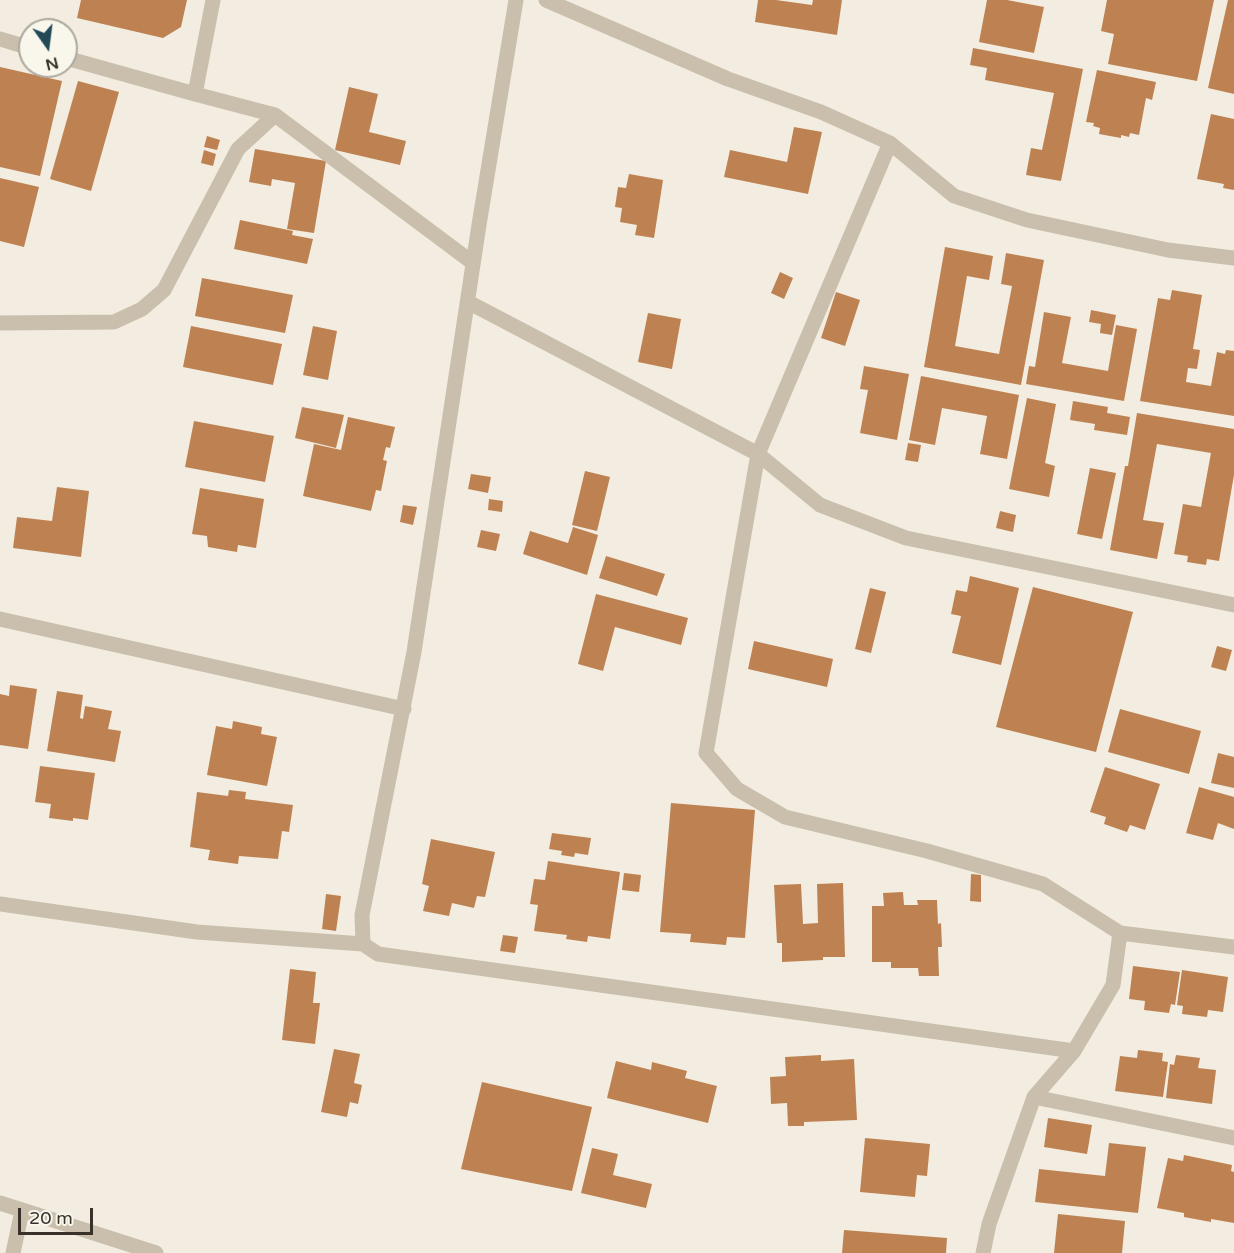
<!DOCTYPE html>
<html>
<head>
<meta charset="utf-8">
<style>
  body { margin:0 }
  #map { position:relative; width:1234px; height:1253px; overflow:hidden; background:#f2ede0; font-family:"Varela Round",sans-serif }
  canvas { display:block }
  .north { position:absolute; left:18px; top:18px; width:60px; height:60px; box-sizing:border-box; background:#f9f6ec; border:2px solid #aca89f; border-radius:50%; rotate:166deg; font-size:16px; font-weight:700; line-height:24px; text-align:center; color:#38322b }
  .north::after { content:''; display:block; margin:auto; width:21px; height:27px; background:#234957; clip-path:polygon(50% 0,100% 100%,50% 72%,0 100%) }
  .scale { position:absolute; left:18px; top:1208px; width:75px; height:27px; box-sizing:border-box; border:3px solid #38322b; border-top:0; padding-left:8px; font-size:18px; line-height:21px; white-space:nowrap; color:#38322b; -webkit-text-stroke:4px #f9f6ec; paint-order:stroke }
</style>
</head>
<body>
<div id="map">
<canvas width="1234" height="1253"></canvas>
<div class="north">N</div>
<div class="scale">20 m</div>
</div>
<script>
const ctx = document.querySelector('canvas').getContext('2d');
ctx.lineJoin = 'round';
function fillPath(path, color) { ctx.fillStyle = color; ctx.fill(path, 'evenodd'); }
const shape = rows => new Path2D(rows.map(r => 'M' + r).join(''));
function strokePath(path, color, width, dash) { ctx.strokeStyle = color; ctx.lineWidth = width; ctx.lineCap = dash ? 'butt' : 'round'; ctx.setLineDash(dash || []); ctx.stroke(path); }
const building = shape([
  [81,0,187,0,181,27,163,38,77,18],
  [758,0,776,0,812,5,813,0,842,0,837,35,755,22],
  [987,0,1007,0,1044,7,1034,53,979,42],
  [1107,0,1214,0,1197,81,1108,64,1114,34,1101,31],
  [1228,0,1234,0,1234,94,1208,88],
  [973,48,1083,69,1061,181,1026,175,1031,148,1042,150,1054,93,985,80,987,68,970,65],
  [0,67,62,81,40,176,0,167],
  [1097,70,1156,82,1152,100,1146,98,1139,135,1130,133,1129,137,1121,135,1121,138,1099,134,1100,128,1093,126,1094,123,1086,122],
  [78,81,119,92,91,191,50,179],
  [349,87,378,94,369,132,406,141,400,165,335,150],
  [1211,114,1234,119,1234,190,1223,188,1224,184,1197,179],
  [794,127,822,132,808,194,724,177,730,150,787,162],
  [207,136,220,140,217,150,204,147],
  [255,149,326,161,314,233,287,229,295,183,272,179,271,186,249,182],
  [204,150,216,154,213,166,201,163],
  [629,174,663,180,654,238,635,235,637,225,620,222,622,208,615,207,618,187,626,188],
  [0,178,39,187,24,247,0,241],
  [240,220,293,231,292,235,313,239,307,264,234,249],
  [945,247,993,256,989,280,967,276,955,346,999,354,1012,286,1001,284,1006,253,1044,260,1021,385,924,367],
  [780,272,793,278,784,299,771,293],
  [202,278,293,295,285,333,195,316],
  [1172,290,1202,295,1193,349,1200,350,1197,369,1188,368,1186,382,1211,386,1217,352,1225,354,1226,350,1234,351,1234,416,1140,401,1158,298,1170,300],
  [836,292,860,300,845,346,821,338],
  [1091,310,1116,315,1112,335,1100,333,1101,324,1089,322],
  [1044,312,1071,317,1062,363,1108,371,1116,325,1137,329,1124,401,1026,384,1029,366,1035,367],
  [648,313,681,319,672,369,638,362],
  [191,326,282,344,273,385,183,367],
  [313,326,337,331,328,380,303,375],
  [864,366,909,374,897,440,860,433,868,390,860,389],
  [921,376,1019,395,1007,459,980,454,987,416,942,408,935,445,909,440],
  [1027,398,1056,404,1045,463,1055,466,1049,497,1009,489],
  [1073,401,1108,407,1107,413,1130,417,1127,435,1094,430,1095,424,1070,420],
  [302,407,344,415,336,448,295,438],
  [1137,413,1234,429,1234,475,1219,561,1207,559,1206,565,1187,562,1188,556,1174,554,1183,504,1201,507,1211,453,1157,444,1143,520,1164,523,1157,559,1110,550,1125,466,1128,466],
  [348,417,395,427,390,448,386,447,383,460,387,461,381,491,376,490,371,511,303,496,314,444,341,450],
  [194,421,274,436,265,482,185,467],
  [908,443,921,445,918,462,905,460],
  [1090,468,1116,473,1102,539,1077,534],
  [585,471,610,477,597,531,572,525],
  [471,474,491,477,488,493,468,489],
  [57,487,89,491,81,557,13,548,17,517,52,521],
  [200,488,264,499,256,548,238,545,237,552,208,547,207,536,192,534],
  [489,499,503,501,502,512,488,510],
  [403,505,417,507,413,525,400,522],
  [1000,511,1016,515,1013,532,996,528],
  [573,527,598,535,587,575,523,554,530,531,568,543],
  [481,530,500,534,496,551,477,547],
  [606,556,665,574,657,596,599,578],
  [970,576,1019,588,1001,665,952,653,961,616,951,614,956,590,967,592],
  [1033,587,1133,612,1096,752,996,727],
  [870,588,886,592,871,653,855,649],
  [596,594,688,618,681,645,615,627,603,671,578,664],
  [754,641,833,659,827,687,748,669],
  [1217,646,1232,650,1226,671,1211,667],
  [10,685,37,689,28,749,0,745,0,694,9,696],
  [57,691,83,695,80,718,83,719,85,706,112,711,108,729,121,731,115,762,47,751],
  [1120,709,1201,731,1189,774,1108,752],
  [233,721,262,727,261,734,277,737,267,786,207,775,216,726,232,729],
  [1218,753,1234,757,1234,788,1211,783],
  [40,766,95,773,88,820,73,818,73,821,49,818,51,804,35,802],
  [1105,767,1160,784,1145,830,1130,825,1127,832,1104,824,1106,817,1090,812],
  [1199,787,1234,797,1234,829,1218,823,1213,840,1186,833],
  [229,790,246,792,245,799,293,805,289,832,282,831,278,859,239,856,238,864,208,860,210,850,190,847,197,792,228,796],
  [671,803,755,810,745,938,727,937,726,945,690,942,691,934,660,932],
  [552,833,591,838,588,855,575,853,574,857,561,855,562,851,549,849],
  [431,839,495,852,485,897,477,896,474,908,452,903,449,916,423,911,429,886,422,884],
  [548,861,620,872,610,939,588,936,587,942,566,939,567,935,534,931,538,905,530,904,534,879,545,880],
  [624,873,641,875,639,892,622,890],
  [971,874,981,875,981,902,970,901],
  [843,883,845,957,823,957,823,960,782,962,782,943,777,943,774,885,801,884,803,924,818,923,817,884],
  [903,892,904,905,918,905,917,900,937,900,938,924,941,923,942,947,938,947,939,976,919,976,918,968,891,968,891,962,872,962,872,906,884,906,883,893],
  [326,894,341,896,336,931,322,929],
  [503,935,518,937,515,953,500,951],
  [1133,966,1180,972,1175,1005,1171,1004,1169,1013,1144,1010,1145,1001,1129,999],
  [290,969,316,972,313,1003,320,1003,315,1044,282,1040],
  [1182,970,1228,977,1223,1012,1208,1010,1207,1017,1182,1014,1183,1006,1177,1005],
  [334,1049,360,1054,354,1083,362,1085,358,1104,350,1102,347,1117,321,1112],
  [1138,1050,1163,1053,1162,1061,1168,1062,1163,1097,1115,1091,1120,1056,1137,1058],
  [821,1055,821,1061,854,1059,857,1120,804,1122,804,1126,788,1126,787,1103,771,1104,770,1077,786,1076,785,1057],
  [1176,1055,1200,1058,1198,1068,1216,1070,1212,1104,1166,1098,1170,1064,1174,1065],
  [616,1061,651,1070,652,1062,687,1071,685,1078,717,1086,708,1123,607,1098],
  [482,1082,592,1107,572,1191,461,1169],
  [1048,1118,1092,1125,1087,1154,1044,1147],
  [865,1138,930,1144,927,1176,917,1175,915,1197,860,1192],
  [1109,1143,1146,1147,1138,1213,1035,1202,1039,1169,1105,1176],
  [592,1148,618,1154,613,1175,652,1184,646,1208,581,1193],
  [1184,1155,1232,1165,1231,1171,1234,1172,1234,1223,1211,1219,1211,1222,1184,1217,1184,1213,1157,1208,1168,1158,1183,1161],
  [1058,1214,1125,1221,1122,1253,1054,1253],
  [844,1230,947,1238,946,1253,842,1253]
]);
const minor = shape([
  [213,0,195,94,275,115,473,263],
  [516,0,479,225,414,652,362,915,363,944,378,954,1074,1051],
  [546,0,728,79,821,112,890,143,954,196,1027,220,1168,250,1234,258],
  [0,39,30,48],
  [66,58,195,94],
  [890,143,758,454,706,753,737,789,785,817,927,851,1043,884,1120,933,1234,947],
  [468,302,758,454,820,505,906,538,1234,605],
  [0,323,114,322,142,309,164,290,238,149,275,115],
  [0,619,404,709],
  [0,904,197,932,363,944],
  [1034,1097,1234,1138],
  [0,1203,156,1253],
  [13,1253,22,1211],
  [983,1253,989,1224,1034,1097,1074,1051,1113,985,1120,933]
]);
fillPath(building, '#be8252');
strokePath(minor, '#c9bfac', 15);
</script>
</body>
</html>
